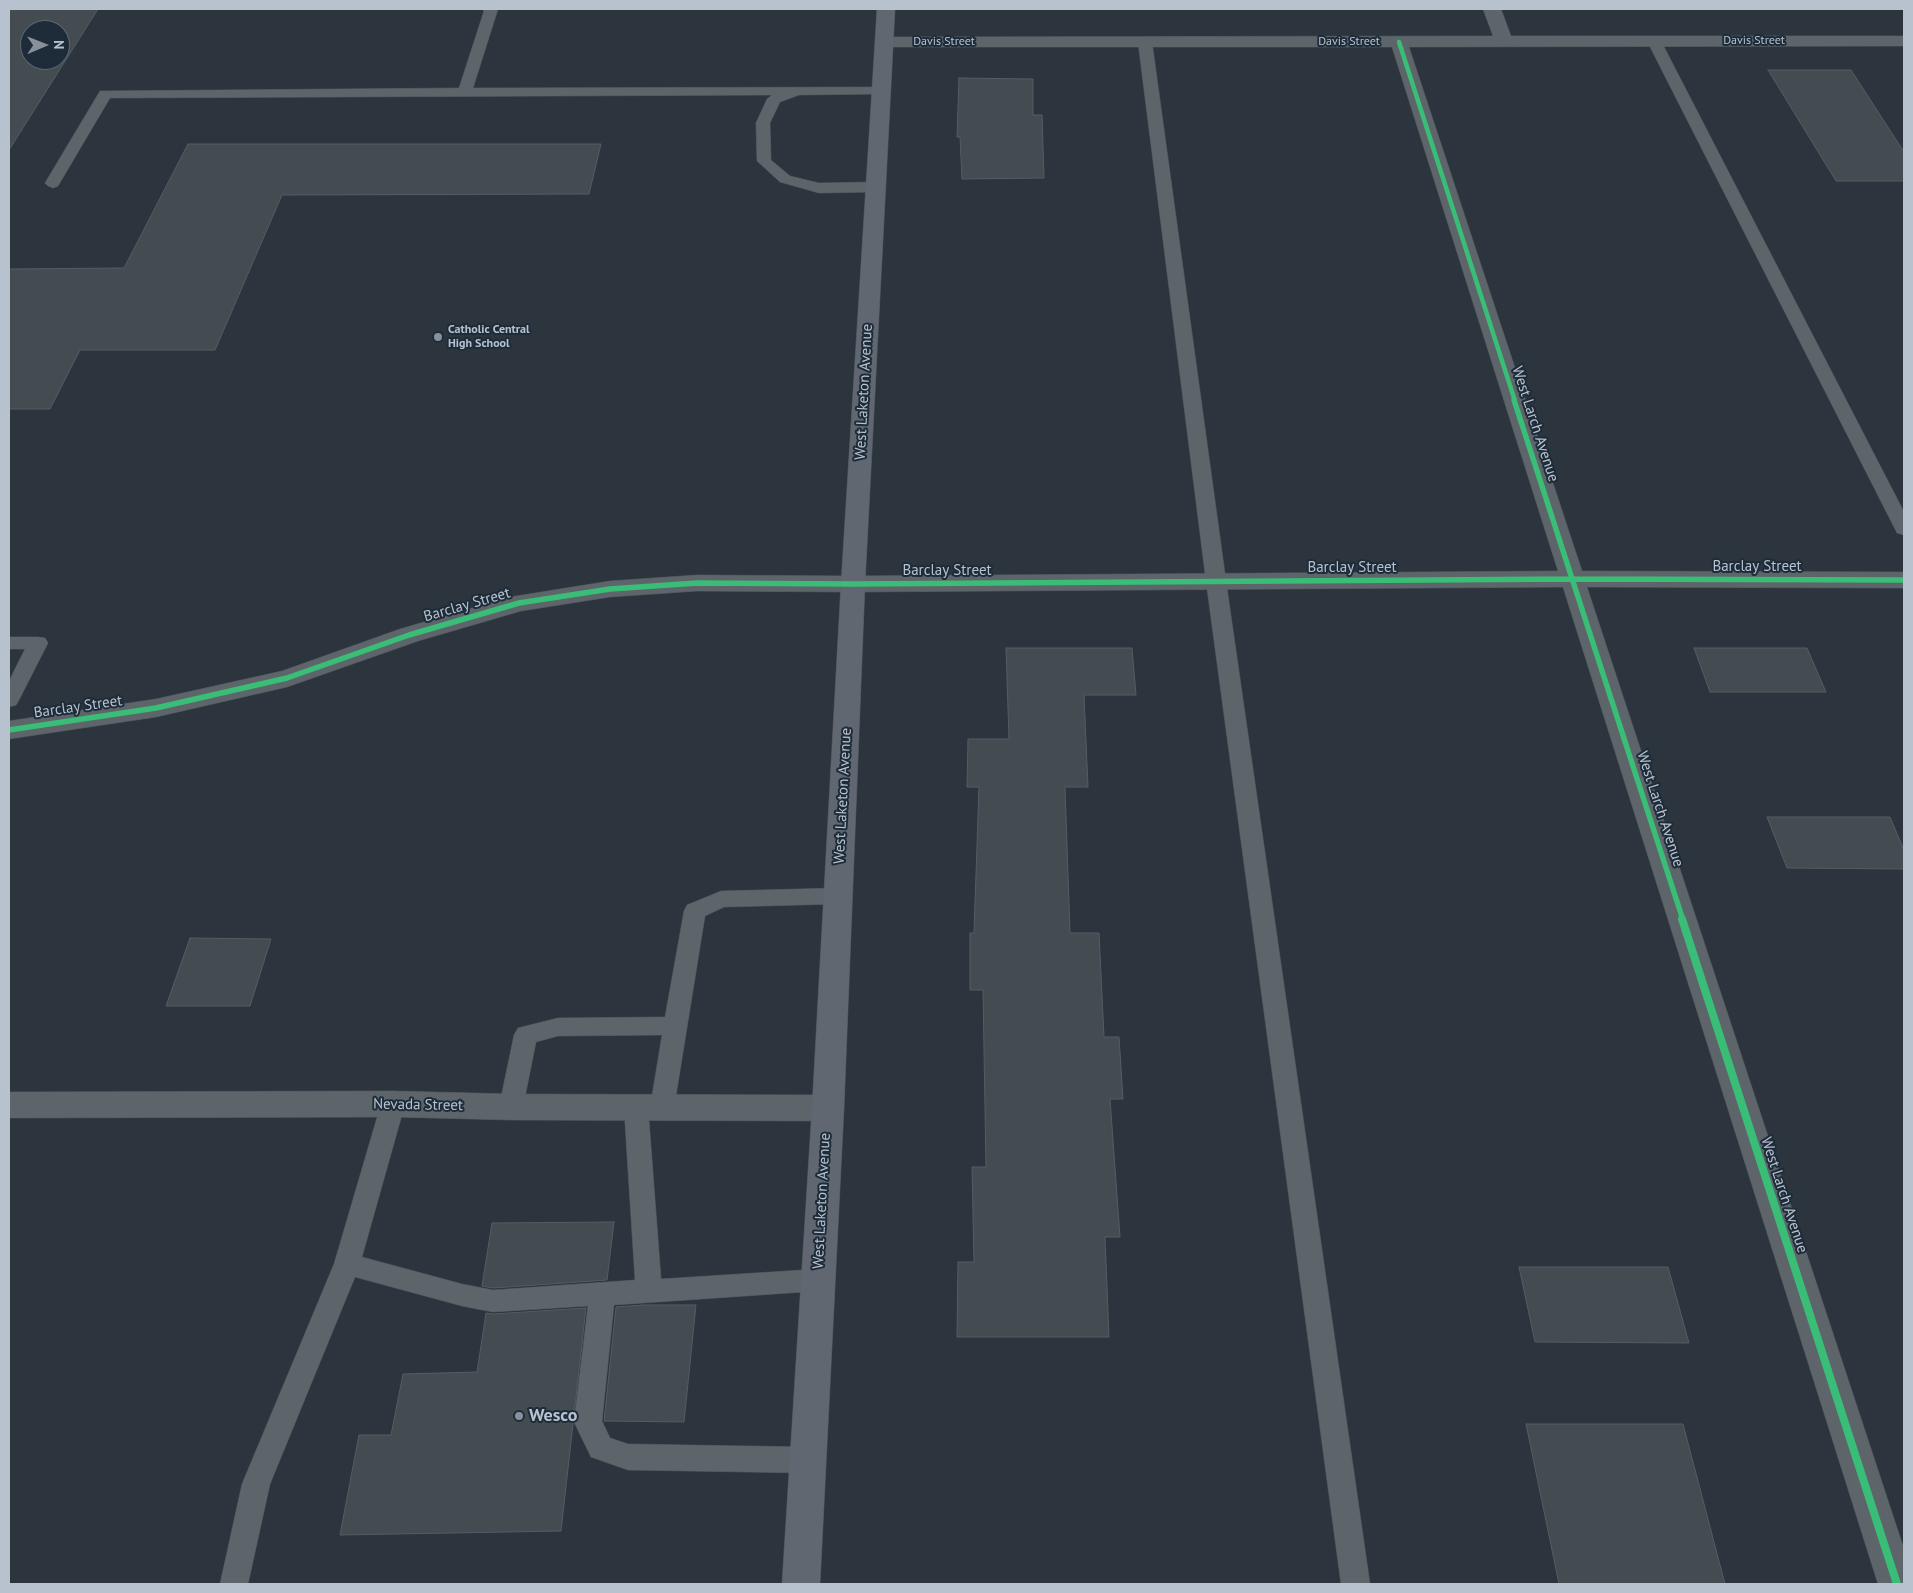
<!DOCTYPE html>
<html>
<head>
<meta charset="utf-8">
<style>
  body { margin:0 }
  #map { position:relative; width:1913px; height:1593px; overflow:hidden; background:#2c353e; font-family:"PT Sans",sans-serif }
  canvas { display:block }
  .frame { position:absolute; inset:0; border:10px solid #b7c2ce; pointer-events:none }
  .north { position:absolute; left:20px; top:20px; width:50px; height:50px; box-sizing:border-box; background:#1e2c3a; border:1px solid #5b6875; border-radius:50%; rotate:89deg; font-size:14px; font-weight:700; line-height:20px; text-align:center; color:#b7c2ce }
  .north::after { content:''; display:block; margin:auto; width:18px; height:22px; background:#86919c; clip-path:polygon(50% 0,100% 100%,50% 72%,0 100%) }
</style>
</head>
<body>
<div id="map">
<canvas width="1913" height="1593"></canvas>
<div class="frame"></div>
<div class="north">N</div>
</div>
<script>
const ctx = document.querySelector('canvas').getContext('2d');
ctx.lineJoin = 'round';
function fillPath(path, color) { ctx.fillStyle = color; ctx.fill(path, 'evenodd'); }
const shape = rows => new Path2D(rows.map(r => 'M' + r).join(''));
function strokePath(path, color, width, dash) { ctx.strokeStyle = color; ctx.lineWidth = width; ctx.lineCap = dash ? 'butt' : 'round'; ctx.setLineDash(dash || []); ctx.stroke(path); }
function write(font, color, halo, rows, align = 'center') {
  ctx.font = font + ' "PT Sans",sans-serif'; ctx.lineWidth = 4; ctx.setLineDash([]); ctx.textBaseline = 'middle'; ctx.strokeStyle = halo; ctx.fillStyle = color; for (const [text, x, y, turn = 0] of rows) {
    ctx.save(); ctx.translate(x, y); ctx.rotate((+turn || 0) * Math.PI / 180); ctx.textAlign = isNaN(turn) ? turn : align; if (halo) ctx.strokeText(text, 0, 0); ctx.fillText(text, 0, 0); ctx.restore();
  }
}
const building = shape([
  [9,9,98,9,9,150,9,9],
  [30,30,60,30,60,60,30,60,30,30],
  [1768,70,1851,70,1904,152,1904,181,1836,181,1768,70],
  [959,78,1033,79,1033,115,1042,115,1044,178,962,179,960,137,957,137,959,78],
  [188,144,601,144,589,194,282,195,215,350,80,350,50,409,9,409,9,269,124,268,188,144],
  [1006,648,1132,648,1136,695,1084,695,1088,787,1065,787,1070,933,1099,933,1104,1037,1119,1037,1123,1099,1110,1099,1120,1237,1105,1237,1109,1337,957,1337,958,1262,974,1262,972,1167,986,1167,983,990,970,990,970,933,974,933,979,787,967,787,968,739,1009,739,1006,648],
  [1694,648,1807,648,1826,692,1710,692,1694,648],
  [1767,817,1890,817,1904,850,1904,869,1787,868,1767,817],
  [190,938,271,939,250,1006,166,1006,190,938],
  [614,1222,607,1280,493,1288,482,1286,492,1223,614,1222],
  [1519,1267,1668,1267,1689,1343,1535,1342,1519,1267],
  [643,1305,696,1305,684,1422,604,1421,616,1307,643,1305],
  [586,1308,561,1531,340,1535,359,1435,391,1435,403,1374,477,1372,486,1313,493,1314,586,1308],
  [1526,1424,1683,1424,1725,1584,1559,1584,1526,1424]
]);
const lane = shape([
  [482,9,498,9,473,88,885,87,887,90,885,93,880,94,799,95,780,102,770,123,771,160,790,176,819,183,875,182,880,184,883,187,880,190,875,192,819,193,780,182,757,161,756,123,767,99,772,95,110,98,58,186,53,188,48,186,45,183,100,91,459,88,484,11,482,9],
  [1654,37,1661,41,1904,512,1904,535,1897,533,1895,529,1647,41,1654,37],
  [1145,38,1152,42,1226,581,1370,1584,1341,1584,1206,581,1138,42,1145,38],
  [9,637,38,637,45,638,48,643,19,700,16,705,9,707,9,681,25,649,9,649,9,637],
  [838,888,846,890,849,896,846,902,838,904,724,907,705,916,674,1108,671,1115,662,1118,653,1115,650,1108,662,1035,558,1036,536,1042,523,1107,520,1114,511,1117,502,1114,499,1107,514,1035,518,1028,558,1018,665,1017,684,911,687,905,721,891,838,888],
  [393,1094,402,1097,405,1104,362,1257,462,1284,493,1290,635,1280,624,1107,627,1100,636,1097,645,1100,648,1107,661,1279,818,1269,827,1272,831,1280,827,1288,818,1291,614,1305,602,1421,610,1438,628,1444,808,1447,818,1451,822,1460,818,1469,808,1473,628,1470,591,1457,574,1422,588,1306,493,1312,462,1306,355,1277,270,1484,248,1584,220,1584,242,1484,334,1264,381,1104,384,1097,393,1094]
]);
const street = shape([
  [1483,9,1501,9,1511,36,1904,36,1904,46,1409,47,1582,571,1904,572,1904,588,1587,587,1904,1549,1904,1584,1878,1584,1563,587,853,592,697,591,610,597,521,611,418,641,287,687,156,717,9,739,9,721,156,699,282,671,400,629,510,597,610,581,697,575,853,576,1558,571,1392,47,884,47,878,46,875,42,878,38,884,37,1493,36,1483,9],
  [393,1091,511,1094,828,1095,839,1099,844,1108,839,1117,828,1121,511,1120,393,1117,9,1118,9,1092,393,1091]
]);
const secondary = shape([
  [877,9,895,9,865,584,844,1108,820,1584,782,1584,812,1108,841,584,877,9]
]);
const cyclewayFar2 = shape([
  [1399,42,1515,401]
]);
const cyclewayFar1 = shape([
  [1514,400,1683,920],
  [9,730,156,708,287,678,409,635,519,603,610,589,697,583,853,584,1572,579,1904,580]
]);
const cycleway = shape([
  [1682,919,1897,1584]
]);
const markers = [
  [438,337,5,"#86919c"],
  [519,1416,5,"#86919c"]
];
const farStreetnames = [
  ["Davis Street",1754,41],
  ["Davis Street",944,42],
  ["Davis Street",1349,42]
];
const farPoinames = [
  ["Catholic Central",448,330],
  ["High School",448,344]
];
const streetNames = [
  ["West Laketon Avenue",864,392,-87],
  ["West Larch Avenue",1535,424,72],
  ["Barclay Street",1757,567],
  ["Barclay Street",1352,568],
  ["Barclay Street",947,571],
  ["Barclay Street",467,605,-16],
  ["Barclay Street",78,707,-8],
  ["West Laketon Avenue",843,796,-87],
  ["West Larch Avenue",1660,809,72],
  ["Nevada Street",418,1105,1],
  ["West Larch Avenue",1784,1195,72],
  ["West Laketon Avenue",822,1201,-87]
];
const nearPoinames = [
  ["Wesco",529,1416]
];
fillPath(building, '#444c52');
strokePath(building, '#545c65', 1);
strokePath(lane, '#4b5158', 1);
strokePath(street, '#4b5158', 1);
strokePath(secondary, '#4b5158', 1);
fillPath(lane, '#5d646a');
fillPath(street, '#5d646a');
fillPath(secondary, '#616770');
strokePath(cyclewayFar2, '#3abd76', 4.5);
strokePath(cyclewayFar1, '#3abd76', 5.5);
strokePath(cycleway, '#3abd76', 8);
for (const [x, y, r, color] of markers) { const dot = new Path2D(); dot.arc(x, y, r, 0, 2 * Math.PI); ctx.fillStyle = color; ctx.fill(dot); strokePath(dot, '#1e2c3a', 2); }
write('12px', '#b7c2ce', '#1e2c3a', farStreetnames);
write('bold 12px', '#b7c2ce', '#1e2c3a', farPoinames, 'left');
write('15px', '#b7c2ce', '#1e2c3a', streetNames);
write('bold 18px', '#b7c2ce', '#1e2c3a', nearPoinames, 'left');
</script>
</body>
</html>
